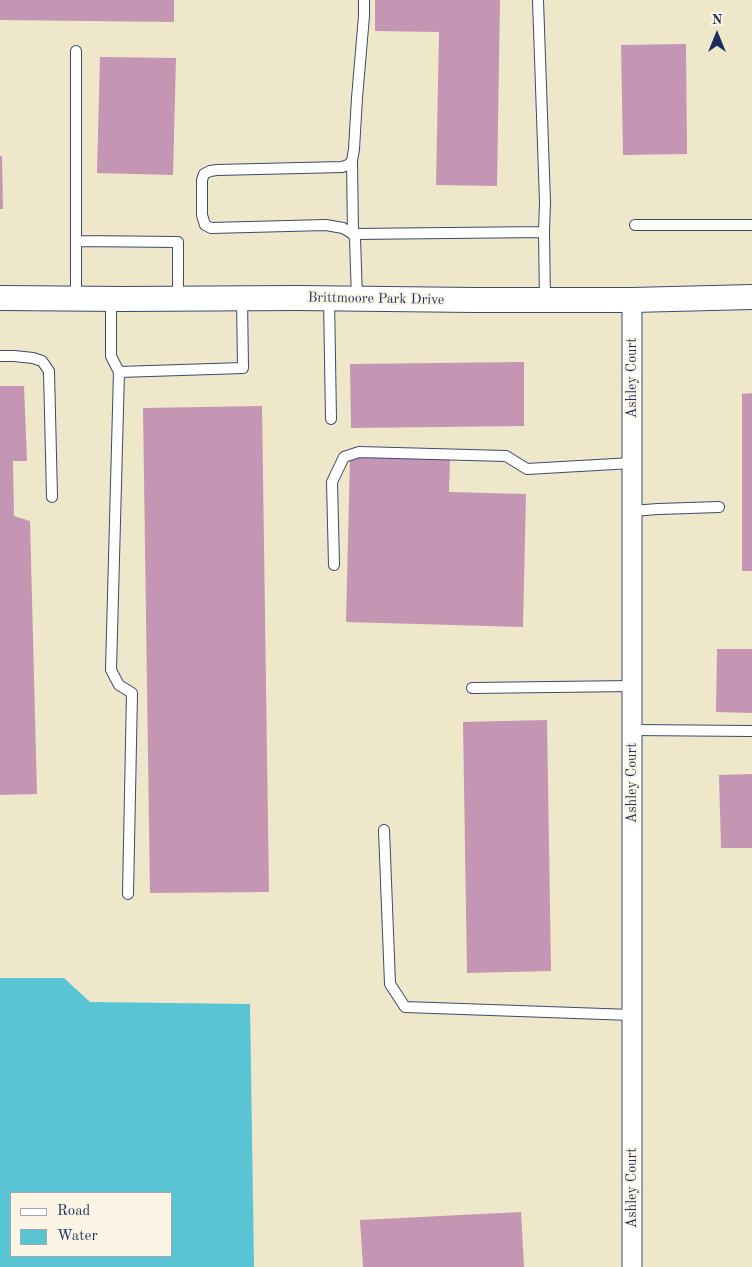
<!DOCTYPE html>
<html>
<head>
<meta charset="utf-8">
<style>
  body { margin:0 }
  #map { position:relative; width:752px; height:1267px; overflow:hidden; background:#eee7c9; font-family:"Old Standard TT",serif }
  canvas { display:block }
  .legend { position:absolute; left:10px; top:1192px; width:162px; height:65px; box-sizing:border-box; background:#fcf5e5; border:1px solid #a2a6af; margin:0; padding:6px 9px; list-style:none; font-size:15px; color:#1b2f5e }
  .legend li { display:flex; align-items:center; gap:10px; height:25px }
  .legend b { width:25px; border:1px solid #a2a6af }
  .north { position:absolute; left:692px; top:10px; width:50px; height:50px; -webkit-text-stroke:4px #fcf5e5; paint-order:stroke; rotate:0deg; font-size:14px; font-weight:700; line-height:20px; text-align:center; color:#1b2f5e }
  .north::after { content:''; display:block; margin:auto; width:18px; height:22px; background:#1b2f5e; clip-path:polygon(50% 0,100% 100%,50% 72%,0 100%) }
</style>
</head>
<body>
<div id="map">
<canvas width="752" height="1267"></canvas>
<ul class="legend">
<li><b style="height:6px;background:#fff"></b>Road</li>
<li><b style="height:14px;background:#59c4d3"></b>Water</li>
</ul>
<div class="north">N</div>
</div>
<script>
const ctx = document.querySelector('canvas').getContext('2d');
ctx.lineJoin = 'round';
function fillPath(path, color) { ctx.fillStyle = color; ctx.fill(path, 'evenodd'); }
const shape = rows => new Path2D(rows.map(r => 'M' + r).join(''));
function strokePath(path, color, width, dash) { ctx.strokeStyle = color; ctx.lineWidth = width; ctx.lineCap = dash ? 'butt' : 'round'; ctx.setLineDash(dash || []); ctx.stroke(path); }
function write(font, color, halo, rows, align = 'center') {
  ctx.font = font + ' "Old Standard TT",serif'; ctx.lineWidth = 4; ctx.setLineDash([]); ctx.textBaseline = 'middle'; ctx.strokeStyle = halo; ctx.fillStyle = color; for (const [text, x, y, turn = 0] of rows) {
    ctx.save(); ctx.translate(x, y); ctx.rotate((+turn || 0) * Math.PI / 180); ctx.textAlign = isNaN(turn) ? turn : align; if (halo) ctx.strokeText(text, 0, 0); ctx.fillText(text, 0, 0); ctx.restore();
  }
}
const water = shape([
  [0,978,64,978,90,1002,250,1004,254,1267,0,1267],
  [11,1193,171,1193,171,1256,11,1256]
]);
const building = shape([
  [0,0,174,0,174,22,0,20],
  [375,0,500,0,497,186,436,185,439,32,375,31],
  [686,44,687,154,623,155,621,45],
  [100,57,176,58,173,175,97,173],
  [0,156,2,156,3,209,0,209],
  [524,362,524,426,351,428,350,364],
  [0,386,24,386,27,461,13,461,14,516,30,521,37,794,0,795],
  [752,393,752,571,742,571,742,394],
  [262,406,269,892,150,893,143,408],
  [350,457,450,459,449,492,526,494,523,627,346,622],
  [717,649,752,649,752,713,716,712],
  [547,720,551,971,467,973,463,722],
  [752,774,752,848,721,848,719,775],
  [521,1212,524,1267,363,1267,360,1220]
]);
const service = shape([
  [538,0,545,202,544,232],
  [352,161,353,234,544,232,545,300],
  [635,225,752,225],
  [76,241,178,242,178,299],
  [76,298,76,51],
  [329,298,331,419],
  [111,299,111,356,119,372,243,368,242,298],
  [357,299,355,238,353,234,343,228,326,225,211,228,205,225,202,215,202,180,204,174,210,171,217,170,342,167,348,165,352,161,354,149,357,98,364,16,364,0],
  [0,356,14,356,33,358,42,361,49,371,52,497],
  [119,372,111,670,119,685,132,693,128,894],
  [632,511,658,509,719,507],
  [334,565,332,482,344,457,359,452,506,456,527,469,632,463],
  [472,688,632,686],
  [632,730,752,731],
  [384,830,390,984,405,1007,632,1015]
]);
const minor = shape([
  [632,300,632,1267]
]);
const tertiary = shape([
  [0,298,123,299,297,298,475,300,632,300,752,297]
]);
const streetNames = [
  ["Brittmoore Park Drive",376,299,1],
  ["Ashley Court",632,378,-90],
  ["Ashley Court",632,783,-90],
  ["Ashley Court",632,1188,-90]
];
fillPath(water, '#59c4d3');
fillPath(building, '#c496b3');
strokePath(service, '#3b4b6e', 12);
strokePath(minor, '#3b4b6e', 21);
strokePath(tertiary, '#3b4b6e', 26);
strokePath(service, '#fff', 10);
strokePath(minor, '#fff', 19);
strokePath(tertiary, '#fff', 24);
write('14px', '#1b2f5e', '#fcf5e5', streetNames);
</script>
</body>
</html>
